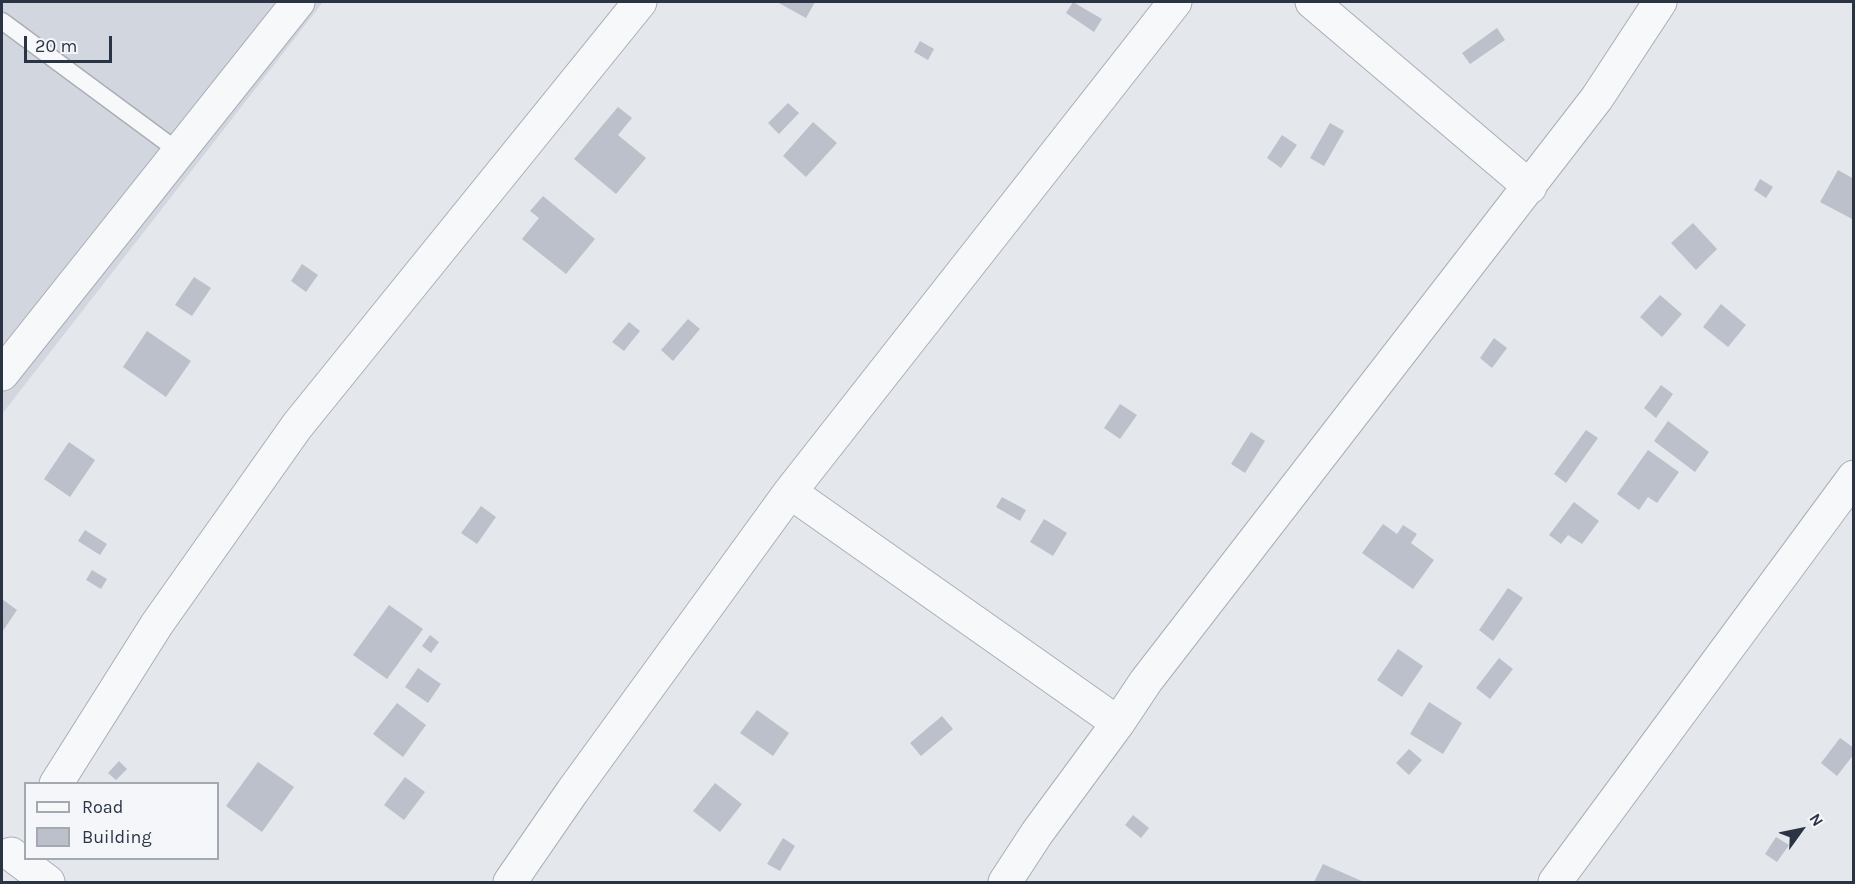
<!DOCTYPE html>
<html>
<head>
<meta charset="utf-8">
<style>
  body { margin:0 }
  #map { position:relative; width:1855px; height:884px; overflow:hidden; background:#e4e7ec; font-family:Karla,sans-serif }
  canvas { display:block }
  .frame { position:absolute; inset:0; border:3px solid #2b3445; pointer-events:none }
  .legend { position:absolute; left:24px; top:782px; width:195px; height:78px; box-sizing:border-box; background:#f4f6f9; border:2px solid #a4a8b1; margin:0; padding:8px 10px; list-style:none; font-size:18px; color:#2b3445 }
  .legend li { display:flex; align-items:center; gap:12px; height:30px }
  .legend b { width:30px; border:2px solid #a4a8b1 }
  .north { position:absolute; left:1771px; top:800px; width:60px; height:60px; -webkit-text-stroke:4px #f4f6f9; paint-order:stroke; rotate:57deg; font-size:16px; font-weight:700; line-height:24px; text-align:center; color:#2b3445 }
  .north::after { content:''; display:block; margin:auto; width:21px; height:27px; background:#2b3445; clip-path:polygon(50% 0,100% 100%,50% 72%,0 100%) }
  .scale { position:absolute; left:24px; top:36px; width:88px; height:27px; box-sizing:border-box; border:3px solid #2b3445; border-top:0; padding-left:8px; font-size:18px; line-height:21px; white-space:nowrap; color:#2b3445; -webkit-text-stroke:4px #f4f6f9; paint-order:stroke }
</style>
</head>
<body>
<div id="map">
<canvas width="1855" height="884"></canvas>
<div class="frame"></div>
<ul class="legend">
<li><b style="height:8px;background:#f7f8fa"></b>Road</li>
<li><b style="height:16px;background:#bbc0ca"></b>Building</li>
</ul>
<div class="north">N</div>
<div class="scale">20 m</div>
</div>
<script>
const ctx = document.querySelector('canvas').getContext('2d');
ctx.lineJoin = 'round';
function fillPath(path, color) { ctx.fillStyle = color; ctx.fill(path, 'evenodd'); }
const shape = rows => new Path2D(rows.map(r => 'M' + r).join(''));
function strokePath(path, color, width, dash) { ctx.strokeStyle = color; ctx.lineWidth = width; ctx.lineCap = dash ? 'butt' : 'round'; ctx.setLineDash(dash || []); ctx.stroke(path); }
const built = shape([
  [2,2,323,2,2,414]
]);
const building = shape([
  [777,2,815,2,806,18],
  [1073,2,1102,19,1094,32,1066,13],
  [1497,28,1505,40,1470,64,1462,53],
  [920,41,934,49,928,60,914,52],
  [788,103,799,113,779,134,768,123],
  [618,107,632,118,618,135,646,158,616,194,574,159],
  [813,122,837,143,806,177,783,156],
  [1330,123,1344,131,1324,166,1310,158],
  [1282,135,1297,145,1281,168,1267,158],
  [1838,170,1854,179,1854,220,1820,202],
  [1760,179,1773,187,1766,198,1754,190],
  [543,196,595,239,566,274,522,239,539,218,530,211],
  [1693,223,1717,249,1696,270,1671,243],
  [302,264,318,275,306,292,291,281],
  [194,277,211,288,192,316,175,305],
  [1660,295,1682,314,1662,337,1640,317],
  [1721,304,1746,325,1728,347,1703,327],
  [688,319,700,329,673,361,661,350],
  [629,322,640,331,624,351,612,342],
  [147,331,191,361,166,397,123,367],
  [1494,338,1507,348,1492,368,1480,358],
  [1661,385,1673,394,1656,418,1644,408],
  [1120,404,1137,415,1120,439,1104,428],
  [1668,421,1709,452,1695,472,1654,441],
  [1586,430,1598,438,1566,483,1554,474],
  [1251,432,1265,441,1245,473,1231,464],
  [69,442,95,460,70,497,44,479],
  [1648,450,1679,472,1657,503,1648,497,1639,510,1617,494],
  [1002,497,1026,510,1020,521,996,507],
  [1574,502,1599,521,1582,544,1568,535,1561,544,1549,535],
  [481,506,496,517,477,544,461,533],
  [1044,519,1067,533,1053,556,1030,542],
  [1383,524,1397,534,1403,525,1417,534,1411,543,1434,560,1413,589,1362,553],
  [85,530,107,544,100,555,78,541],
  [92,570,107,579,101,589,86,580],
  [1508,588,1523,598,1493,641,1479,630],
  [2,599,17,610,2,632],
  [389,605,423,629,387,679,353,655],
  [430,635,439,642,431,653,422,646],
  [1398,649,1423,666,1402,697,1377,680],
  [1499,658,1513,669,1490,699,1476,688],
  [418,668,441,684,428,703,405,687],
  [1429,702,1462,723,1443,754,1410,734],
  [397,703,426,725,403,757,373,734],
  [757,710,789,733,773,756,740,733],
  [942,716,953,729,921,756,910,743],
  [1840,738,1854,748,1854,754,1837,776,1821,763],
  [1409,749,1422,760,1409,775,1396,763],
  [119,761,127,769,116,780,108,773],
  [258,762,294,787,262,832,226,806],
  [405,777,425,792,404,820,384,805],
  [715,783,742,804,720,832,693,811],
  [1133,815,1149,828,1141,838,1125,825],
  [1776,837,1789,845,1777,862,1765,854],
  [783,838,795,846,780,871,767,864],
  [1323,864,1364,882,1314,882]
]);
const service = shape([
  [2,21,178,151]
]);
const minor = shape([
  [1312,2,1530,187],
  [2,374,298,2],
  [790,492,1118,723],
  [56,784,157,624,297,426,640,2],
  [11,854,48,882],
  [510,882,572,792,790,492,1175,2],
  [1005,882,1037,833,1118,723,1146,681,1597,98,1660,2],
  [1555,882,1854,477]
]);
fillPath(built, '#d2d6de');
fillPath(building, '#bbc0ca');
strokePath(service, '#a9aeb7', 19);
strokePath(minor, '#a9aeb7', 35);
strokePath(service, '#f7f8fa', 16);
strokePath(minor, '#f7f8fa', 33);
</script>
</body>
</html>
